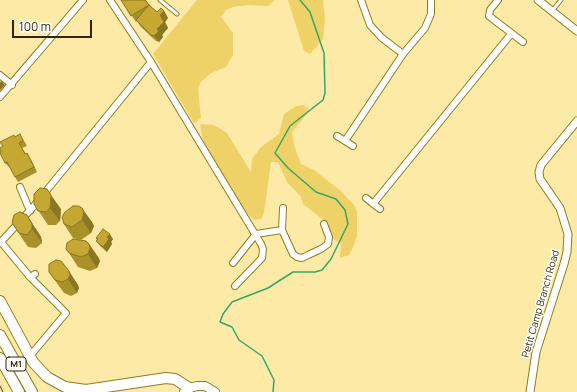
<!DOCTYPE html>
<html>
<head>
<meta charset="utf-8">
<style>
  body { margin:0 }
  #map { position:relative; width:577px; height:392px; overflow:hidden; background:#fdeaa7; font-family:Manrope,sans-serif }
  canvas { display:block }
  .scale { position:absolute; left:12px; top:20px; width:80px; height:18px; box-sizing:border-box; border:2px solid #2e2500; border-top:0; padding-left:5px; font-size:12px; line-height:14px; white-space:nowrap; color:#2e2500; -webkit-text-stroke:3px #fff; paint-order:stroke }
</style>
</head>
<body>
<div id="map">
<canvas width="577" height="392"></canvas>
<div class="scale">100 m</div>
</div>
<script>
const ctx = document.querySelector('canvas').getContext('2d');
ctx.lineJoin = 'round';
function fillPath(path, color) { ctx.fillStyle = color; ctx.fill(path, 'evenodd'); }
const shape = rows => new Path2D(rows.map(r => 'M' + r).join(''));
function strokePath(path, color, width, dash) { ctx.strokeStyle = color; ctx.lineWidth = width; ctx.lineCap = dash ? 'butt' : 'round'; ctx.setLineDash(dash || []); ctx.stroke(path); }
function write(font, color, halo, rows, align = 'center') {
  ctx.font = font + ' Manrope,sans-serif'; ctx.lineWidth = 3; ctx.setLineDash([]); ctx.textBaseline = 'middle'; ctx.strokeStyle = halo; ctx.fillStyle = color; for (const [text, x, y, turn = 0] of rows) {
    ctx.save(); ctx.translate(x, y); ctx.rotate((+turn || 0) * Math.PI / 180); ctx.textAlign = isNaN(turn) ? turn : align; if (halo) ctx.strokeText(text, 0, 0); ctx.fillText(text, 0, 0); ctx.restore();
  }
}
const green = shape([
  [197,0,275,0,268,6,248,5,233,7,226,10,221,17,233,33,233,55,226,67,211,73,201,82,198,88,201,118,194,123,153,54],
  [288,0,323,0,325,19,323,39,310,54,304,51],
  [303,105,309,109,306,115,292,132,294,145,301,164,314,170,341,191,354,205,357,212,357,236,354,245,349,255,340,258,341,244,329,236,326,222,303,204,301,197,287,182,278,162,271,162,264,213,261,219,254,220,244,210,210,156,202,137,200,124,214,125,227,133,251,172,252,159,261,147,279,134,284,114,296,106]
]);
const stream = shape([
  [273,392,274,380,262,356,239,340,232,327,220,322,223,314,232,302,268,288,293,272,315,272,322,270,331,259,348,224,345,210,336,199,316,192,288,168,275,153,290,126,323,100,325,93,324,53,310,12,300,0]
]);
const service = shape([
  [160,0,177,14],
  [552,11,561,0]
]);
const minor = shape([
  [110,0,151,62,261,244,263,249,262,258,235,286],
  [361,0,370,25,382,38,403,54],
  [498,0,490,10,489,16,523,42],
  [0,75,12,85],
  [0,97,83,0],
  [337,136,353,146],
  [345,141,403,54,425,28,431,14,431,0],
  [20,187,30,211],
  [366,198,380,209],
  [373,204,511,34],
  [283,208,282,230,293,254,297,257,302,258,308,255,321,249,328,244,329,237,324,224],
  [1,242,30,277,35,274],
  [0,243,34,206,151,62],
  [233,263,256,234,282,230],
  [30,356,66,313,30,277]
]);
const tertiary = shape([
  [538,0,577,31],
  [530,392,536,352,564,264,567,252,568,234,560,208,540,179,539,172,541,165,577,121]
]);
const secondary = shape([
  [184,392,189,388,197,386,205,386,215,392]
]);
const trunk = shape([
  [0,301,33,362,47,377,65,387,86,390,166,378,175,379,189,388],
  [0,335,32,392],
  [0,358,19,392]
]);
const tram = shape([
  [0,386,3,392]
]);
const wall = shape([
  [121,0,146,0,149,5,157,12,164,11,168,18,165,22,168,28,162,35,163,37,159,42,156,41,141,27,137,21,136,22],
  [20,134,27,146,22,148,26,154,27,153,30,158,37,172,18,182,15,177,10,167,9,167,5,163,1,152,16,137],
  [34,204,61,209,60,221,56,225,48,225],
  [79,206,92,222,94,226,91,233,81,240,89,244,98,257,100,261,97,268,90,271,78,267,69,253,81,240,73,238,64,224],
  [12,223,36,229,41,237,42,243,36,248,28,247],
  [96,238,113,239,111,242,112,244,107,252,100,246,96,241,97,240],
  [61,261,78,285,79,288,77,293,71,296,64,293,49,272]
]);
const shadedWall = shape([
  [164,11,168,18,165,22,168,28,162,35,163,37,159,42,154,36,157,29,160,15],
  [2,81,5,85,0,90,0,82],
  [27,153,30,158,37,172,34,167],
  [51,195,61,209,60,221,50,208],
  [82,208,92,222,94,226,91,233,82,220],
  [27,215,36,229,41,237,42,243,32,229],
  [110,234,113,239,111,242,112,244,107,252,103,247,107,237],
  [89,244,98,257,100,261,97,268,88,254],
  [69,271,78,285,79,288,77,293,68,279]
]);
const building = shape([
  [121,0,145,0,149,5,131,16,121,0],
  [149,5,157,12,161,8,164,11,160,15,164,22,157,29,159,31,154,36,151,35,136,20,149,5],
  [20,134,23,141,19,143,25,154,27,153,34,167,15,177,7,162,5,163,0,153,0,152,1,152,0,150,0,148,3,146,0,142,14,135,15,137,20,134],
  [40,188,47,189,51,195,50,208,46,212,38,211,34,204,34,194,40,188],
  [73,206,79,206,82,208,84,212,82,220,72,227,64,224,62,217,65,212,73,206],
  [20,212,27,215,32,224,32,229,27,235,19,233,12,223,14,215,20,212],
  [103,229,110,234,107,237,109,239,103,247,96,241,98,239,96,238,103,229],
  [73,239,86,241,89,244,90,248,88,254,81,257,69,253,66,249,67,243,73,239],
  [56,260,61,261,69,271,70,275,68,279,62,282,55,280,49,272,49,264,56,260]
]);
const shields = [
  [16,364,20]
];
const shieldNames = [
  ["M1",16,364]
];
const streetNames = [
  ["Petit Camp Branch Road",541,304,-74]
];
fillPath(green, '#eed267');
strokePath(stream, '#38a568', 1.5);
strokePath(service, '#917b1e', 5);
strokePath(minor, '#917b1e', 8);
strokePath(tertiary, '#917b1e', 9);
strokePath(secondary, '#917b1e', 10);
strokePath(trunk, '#917b1e', 12);
strokePath(service, '#fff', 3);
strokePath(minor, '#fff', 6);
strokePath(tertiary, '#fff', 7);
strokePath(secondary, '#fff', 8);
strokePath(trunk, '#fff', 10);
strokePath(tram, '#483e15', 1);
fillPath(wall, '#a9902b');
fillPath(shadedWall, '#8a7623');
fillPath(building, '#c5a832');
strokePath(building, '#8a7623', 1);
for (const [x, y, w] of shields) { const box = new Path2D(); box.roundRect(x - w / 2, y - 7, w, 14, 3); ctx.fillStyle = '#fff'; ctx.fill(box); strokePath(box, '#2e2500', 1); }
write('bold 9px', '#2e2500', null, shieldNames);
write('10px', '#2e2500', '#fff', streetNames);
</script>
</body>
</html>
